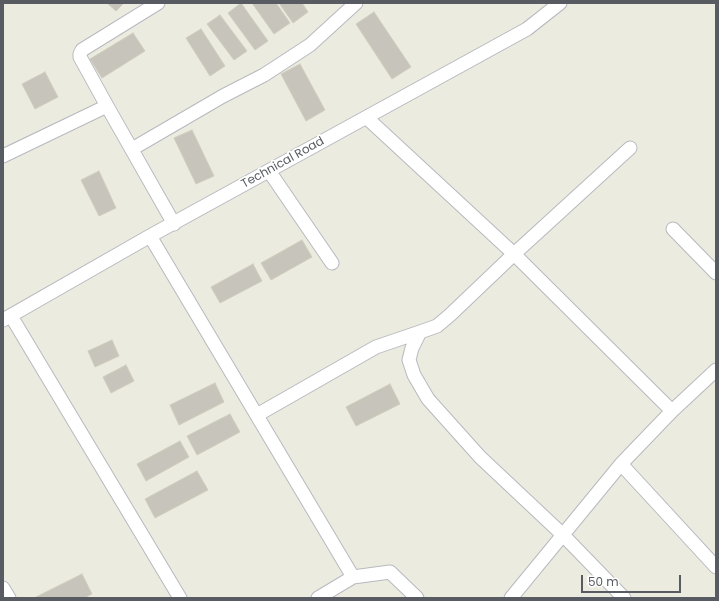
<!DOCTYPE html>
<html>
<head>
<meta charset="utf-8">
<style>
  body { margin:0 }
  #map { position:relative; width:719px; height:601px; overflow:hidden; background:#ecebdf; font-family:Poppins,sans-serif }
  canvas { display:block }
  .frame { position:absolute; inset:0; border:4px solid #585b61; pointer-events:none }
  .scale { position:absolute; left:581px; top:575px; width:100px; height:18px; box-sizing:border-box; border:2px solid #585b61; border-top:0; padding-left:5px; font-size:12px; line-height:14px; white-space:nowrap; color:#585b61; -webkit-text-stroke:3px #fff; paint-order:stroke }
</style>
</head>
<body>
<div id="map">
<canvas width="719" height="601"></canvas>
<div class="frame"></div>
<div class="scale">50 m</div>
</div>
<script>
const ctx = document.querySelector('canvas').getContext('2d');
ctx.lineJoin = 'round';
function fillPath(path, color) { ctx.fillStyle = color; ctx.fill(path, 'evenodd'); }
const shape = rows => new Path2D(rows.map(r => 'M' + r).join(''));
function strokePath(path, color, width, dash) { ctx.strokeStyle = color; ctx.lineWidth = width; ctx.lineCap = dash ? 'butt' : 'round'; ctx.setLineDash(dash || []); ctx.stroke(path); }
function write(font, color, halo, rows, align = 'center') {
  ctx.font = font + ' Poppins,sans-serif'; ctx.lineWidth = 3.5; ctx.setLineDash([]); ctx.textBaseline = 'middle'; ctx.strokeStyle = halo; ctx.fillStyle = color; for (const [text, x, y, turn = 0] of rows) {
    ctx.save(); ctx.translate(x, y); ctx.rotate((+turn || 0) * Math.PI / 180); ctx.textAlign = isNaN(turn) ? turn : align; if (halo) ctx.strokeText(text, 0, 0); ctx.fillText(text, 0, 0); ctx.restore();
  }
}
const building = shape([
  [107,3,124,3,116,11,107,3],
  [241,3,268,41,255,50,228,13,241,3],
  [252,3,276,3,290,23,274,34,252,3],
  [279,3,302,3,308,12,293,23,279,3],
  [374,12,411,67,392,79,356,24,374,12],
  [220,15,247,51,234,60,207,24,220,15],
  [201,29,225,66,210,76,186,38,201,29],
  [133,33,145,51,102,78,90,59,133,33],
  [300,64,325,110,306,121,281,74,300,64],
  [45,72,58,97,35,109,22,84,45,72],
  [192,130,214,176,196,184,174,138,192,130],
  [99,171,116,208,99,216,81,180,99,171],
  [302,240,312,257,271,280,261,263,302,240],
  [253,264,262,281,220,303,211,287,253,264],
  [112,340,119,356,95,367,88,351,112,340],
  [126,365,134,381,111,393,103,377,126,365],
  [215,383,224,402,179,425,170,405,215,383],
  [390,384,400,404,356,426,346,407,390,384],
  [230,414,240,432,197,455,187,436,230,414],
  [180,441,189,457,146,481,137,464,180,441],
  [197,471,208,490,155,518,145,499,197,471],
  [82,574,92,594,84,598,37,598,36,597,82,574]
]);
const minor = shape([
  [158,3,82,50,80,54,80,57,107,106,174,224],
  [367,118,514,254,672,411],
  [132,149,223,96,264,75,310,45,356,3],
  [3,156,107,106],
  [269,171,332,263],
  [673,229,716,273],
  [150,236,353,577],
  [11,316,180,598],
  [3,320,150,236,527,29,560,3],
  [257,415,376,347,420,332],
  [621,464,716,567],
  [3,588,9,598],
  [318,598,353,577,390,572,417,598],
  [511,598,621,464,672,411,716,370],
  [624,598,563,535,480,457,428,399,414,375,409,360,412,348,420,332,437,326,450,315,514,254,630,148]
]);
const streetNames = [
  ["Technical Road",283,163,-29]
];
fillPath(building, '#c7c4bc');
strokePath(building, '#d0cdbd', 1);
strokePath(minor, '#b7b9bf', 15);
strokePath(minor, '#fff', 13);
write('12px', '#585b61', '#fff', streetNames);
</script>
</body>
</html>
